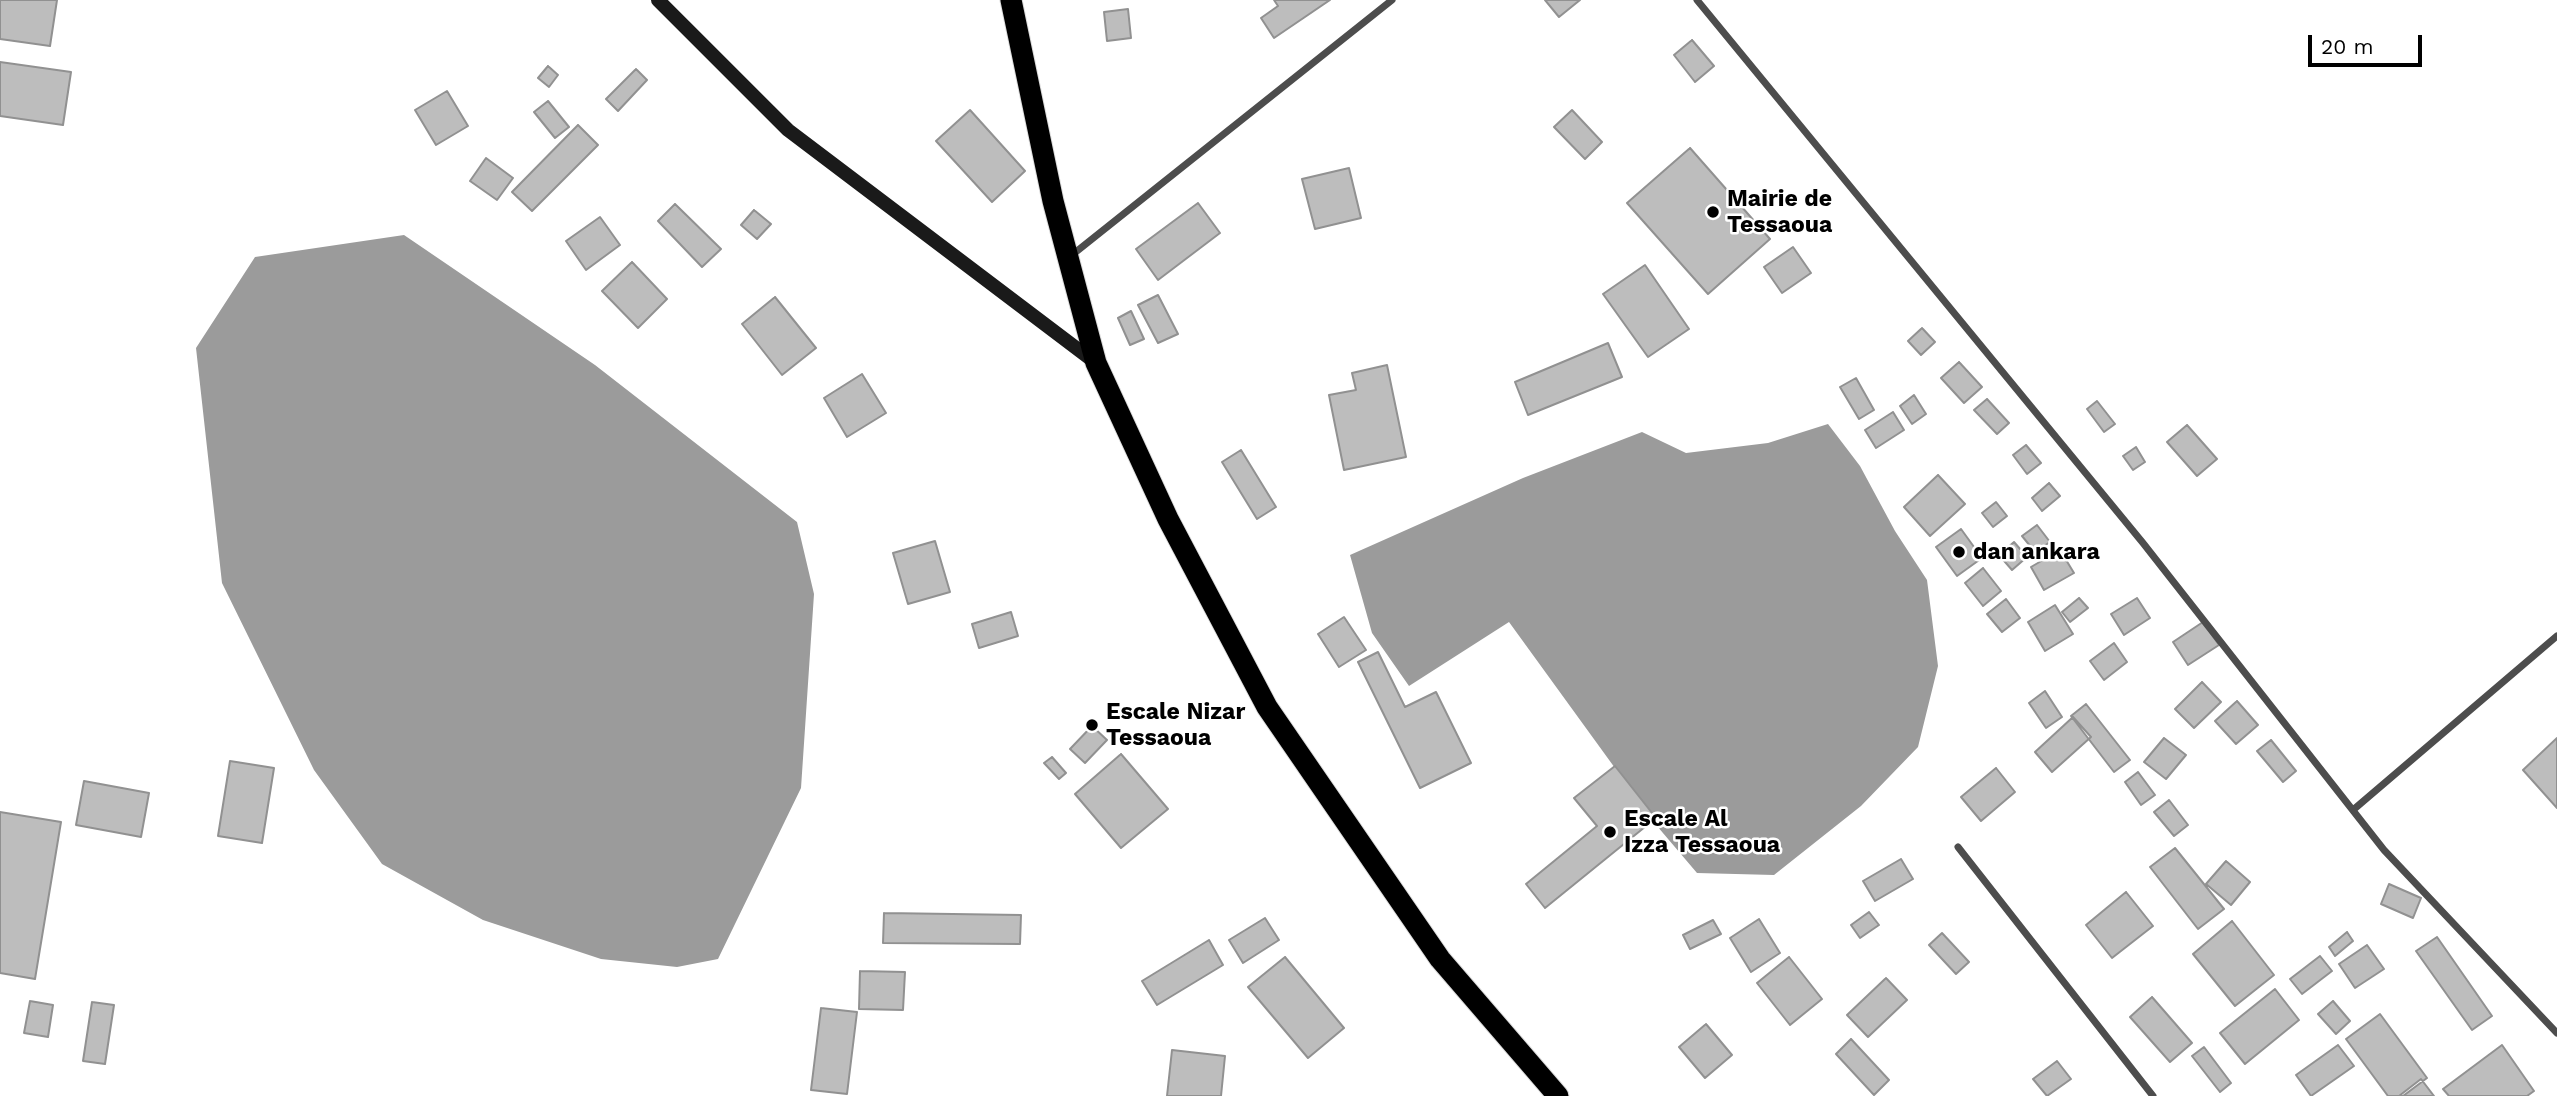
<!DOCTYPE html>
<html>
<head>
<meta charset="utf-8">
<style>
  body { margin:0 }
  #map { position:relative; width:2557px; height:1096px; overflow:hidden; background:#fff; font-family:"Work Sans",sans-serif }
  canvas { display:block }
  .scale { position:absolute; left:2308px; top:35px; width:114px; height:32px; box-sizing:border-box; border:4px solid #000; border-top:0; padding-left:9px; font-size:21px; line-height:24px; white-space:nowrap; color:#000; -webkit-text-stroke:5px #fff; paint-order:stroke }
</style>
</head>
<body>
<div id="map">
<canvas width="2557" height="1096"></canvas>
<div class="scale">20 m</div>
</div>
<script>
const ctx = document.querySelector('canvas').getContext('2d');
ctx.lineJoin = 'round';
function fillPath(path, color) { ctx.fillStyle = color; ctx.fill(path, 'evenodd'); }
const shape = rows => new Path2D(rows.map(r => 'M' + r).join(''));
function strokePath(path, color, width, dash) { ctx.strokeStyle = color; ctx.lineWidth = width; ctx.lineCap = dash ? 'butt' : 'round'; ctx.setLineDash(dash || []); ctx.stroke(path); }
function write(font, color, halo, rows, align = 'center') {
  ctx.font = font + ' "Work Sans",sans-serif'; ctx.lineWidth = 5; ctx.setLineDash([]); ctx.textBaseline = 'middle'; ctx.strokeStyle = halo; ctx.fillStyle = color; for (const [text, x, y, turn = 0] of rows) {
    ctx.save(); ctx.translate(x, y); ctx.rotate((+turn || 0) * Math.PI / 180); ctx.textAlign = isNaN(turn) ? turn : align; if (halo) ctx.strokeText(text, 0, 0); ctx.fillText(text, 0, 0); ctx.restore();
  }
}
const water = shape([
  [404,235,595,365,797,522,814,594,801,788,718,959,677,967,601,959,483,920,382,864,314,770,222,583,196,348,255,257],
  [1828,424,1860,466,1895,531,1927,580,1938,666,1918,747,1861,806,1774,875,1697,873,1657,826,1509,622,1409,686,1372,633,1350,555,1523,478,1642,432,1686,453,1768,443]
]);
const building = shape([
  [0,0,57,0,50,46,0,39,0,0],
  [1274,0,1330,0,1274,38,1261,18,1278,6,1274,0],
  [1545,0,1580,0,1559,17,1545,0],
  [1128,9,1131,38,1107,41,1104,12,1128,9],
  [1692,40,1714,66,1695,82,1674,55,1692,40],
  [0,62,71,72,63,125,0,116,0,62],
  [548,66,558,75,549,87,538,78,548,66],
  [636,69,647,80,618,111,606,99,636,69],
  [447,91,468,126,436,145,415,110,447,91],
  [548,101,569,127,555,138,534,112,548,101],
  [970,110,1025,171,992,202,936,141,970,110],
  [1572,110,1602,142,1585,159,1554,127,1572,110],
  [578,125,598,145,532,211,512,192,578,125],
  [1690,148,1770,239,1708,294,1627,203,1690,148],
  [486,158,513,178,497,200,470,181,486,158],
  [1349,168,1361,218,1315,229,1302,179,1349,168],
  [1198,203,1220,233,1158,280,1136,249,1198,203],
  [675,204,721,249,702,267,658,221,675,204],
  [754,210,771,224,757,239,741,225,754,210],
  [600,217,620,245,586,270,566,241,600,217],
  [1793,247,1811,273,1782,293,1764,267,1793,247],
  [632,262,667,299,638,328,602,291,632,262],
  [1645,265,1689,329,1648,357,1603,294,1645,265],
  [1158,295,1178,334,1158,343,1138,305,1158,295],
  [775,297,816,348,782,375,742,324,775,297],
  [1131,311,1144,339,1130,345,1118,318,1131,311],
  [1922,328,1935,342,1921,355,1908,341,1922,328],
  [1608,343,1622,377,1528,415,1515,382,1608,343],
  [1959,362,1982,387,1964,403,1941,378,1959,362],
  [1387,365,1406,457,1344,470,1329,395,1356,390,1352,373,1387,365],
  [862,374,886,413,847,437,824,398,862,374],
  [1856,378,1874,410,1859,419,1840,387,1856,378],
  [1914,395,1926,414,1912,424,1900,406,1914,395],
  [1987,399,2009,423,1997,434,1974,410,1987,399],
  [2097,401,2115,424,2104,432,2087,409,2097,401],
  [1893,412,1904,430,1876,448,1865,430,1893,412],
  [2187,425,2217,459,2197,476,2167,442,2187,425],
  [2026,445,2041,463,2027,474,2013,455,2026,445],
  [2136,447,2145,462,2133,470,2123,456,2136,447],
  [1241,450,1276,507,1257,519,1222,462,1241,450],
  [1938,475,1965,504,1930,536,1904,507,1938,475],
  [2049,483,2060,496,2042,511,2032,498,2049,483],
  [1996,502,2007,516,1993,527,1982,513,1996,502],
  [2037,525,2050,542,2035,552,2022,536,2037,525],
  [1961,529,1982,558,1957,576,1936,547,1961,529],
  [935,541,950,592,908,604,893,553,935,541],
  [2014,542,2027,557,2012,570,1999,555,2014,542],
  [2060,550,2074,573,2044,590,2031,567,2060,550],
  [1983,568,2001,591,1983,606,1965,583,1983,568],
  [2079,598,2088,608,2070,622,2062,612,2079,598],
  [2137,598,2150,618,2124,635,2111,614,2137,598],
  [2006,599,2020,618,2002,632,1987,614,2006,599],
  [2055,605,2073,634,2045,651,2028,622,2055,605],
  [1011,612,1018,636,979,648,972,624,1011,612],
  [1344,617,1366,650,1339,667,1318,634,1344,617],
  [2203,622,2219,645,2188,665,2173,642,2203,622],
  [2114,643,2127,662,2104,680,2090,661,2114,643],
  [1378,652,1405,707,1436,692,1471,763,1420,788,1358,662,1378,652],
  [2202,682,2221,702,2194,728,2175,709,2202,682],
  [2045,691,2062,717,2046,728,2029,703,2045,691],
  [2237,701,2258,725,2236,744,2215,721,2237,701],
  [2086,704,2130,760,2114,772,2071,716,2086,704],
  [2073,717,2091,737,2052,772,2035,752,2073,717],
  [1092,726,1107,740,1085,763,1070,749,1092,726],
  [2164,738,2186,755,2166,779,2144,762,2164,738],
  [2557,738,2557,808,2523,770,2557,738],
  [2271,740,2296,771,2283,782,2257,751,2271,740],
  [1121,754,1168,809,1121,848,1075,794,1121,754],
  [1052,757,1066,773,1059,779,1044,763,1052,757],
  [230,761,274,768,262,843,218,836,230,761],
  [1615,766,1656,818,1545,908,1526,884,1597,826,1574,798,1615,766],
  [1996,768,2015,792,1981,821,1961,797,1996,768],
  [2138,772,2155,795,2141,805,2125,782,2138,772],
  [84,781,149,793,141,837,76,825,84,781],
  [2169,800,2188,825,2174,836,2154,812,2169,800],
  [0,812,61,822,35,979,0,973,0,812],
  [2175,848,2224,909,2198,929,2150,867,2175,848],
  [1901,859,1913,879,1875,901,1863,881,1901,859],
  [2226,861,2250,882,2231,905,2206,884,2226,861],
  [2389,884,2421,898,2413,918,2381,904,2389,884],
  [2126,892,2153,926,2112,958,2086,925,2126,892],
  [1869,912,1879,925,1860,938,1851,925,1869,912],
  [884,913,1021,915,1020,944,883,943,884,913],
  [1265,918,1279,940,1243,963,1229,940,1265,918],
  [1759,919,1780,953,1751,972,1730,938,1759,919],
  [1713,920,1721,934,1690,949,1683,935,1713,920],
  [2232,921,2274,975,2235,1006,2193,954,2232,921],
  [2347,932,2353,941,2335,956,2329,947,2347,932],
  [1942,933,1969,962,1956,974,1929,945,1942,933],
  [2437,937,2492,1016,2472,1030,2416,951,2437,937],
  [1209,940,1223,965,1157,1005,1142,981,1209,940],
  [2367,945,2384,969,2355,988,2339,964,2367,945],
  [2320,956,2332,971,2302,994,2290,979,2320,956],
  [1285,957,1344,1028,1308,1058,1248,987,1285,957],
  [1789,957,1822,999,1790,1025,1757,983,1789,957],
  [860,971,905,972,903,1010,859,1009,860,971],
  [1886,978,1907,1000,1868,1037,1847,1015,1886,978],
  [2275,989,2299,1020,2245,1064,2220,1033,2275,989],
  [2152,997,2192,1043,2170,1062,2130,1017,2152,997],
  [30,1001,53,1005,48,1037,24,1033,30,1001],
  [2333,1001,2350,1021,2336,1034,2318,1014,2333,1001],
  [92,1002,114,1005,105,1064,83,1061,92,1002],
  [821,1008,857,1012,847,1094,811,1090,821,1008],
  [2380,1014,2427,1078,2403,1096,2388,1096,2346,1039,2380,1014],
  [1706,1024,1732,1055,1705,1078,1679,1047,1706,1024],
  [1851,1039,1889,1080,1874,1095,1836,1054,1851,1039],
  [2338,1045,2354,1066,2311,1096,2296,1075,2338,1045],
  [2502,1045,2534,1091,2527,1096,2449,1096,2443,1089,2502,1045],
  [2204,1047,2231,1083,2220,1092,2192,1056,2204,1047],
  [1172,1050,1225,1056,1221,1096,1167,1096,1172,1050],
  [2057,1061,2071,1079,2047,1096,2033,1079,2057,1061],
  [2421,1079,2434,1096,2399,1096,2421,1079]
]);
const street = shape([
  [1697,0,2143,543,2384,850,2557,1033],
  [1072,255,1392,0],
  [2353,810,2557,636],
  [1958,847,2153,1096]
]);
const secondary = shape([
  [658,0,788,130,1096,363]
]);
const highway = shape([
  [1011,0,1053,201,1096,363,1168,519,1267,707,1440,959,1558,1096]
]);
const markers = [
  [1713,212,7,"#000"],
  [1959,552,7,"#000"],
  [1092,725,7,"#000"],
  [1610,832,7,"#000"]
];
const poiNames = [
  ["Mairie de",1727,199],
  ["Tessaoua",1727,225],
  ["dan ankara",1973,552],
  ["Escale Nizar",1106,712],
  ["Tessaoua",1106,738],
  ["Escale Al",1624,819],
  ["Izza Tessaoua",1624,845]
];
fillPath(water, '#9b9b9b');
fillPath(building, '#bdbdbd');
strokePath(building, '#919191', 2);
strokePath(highway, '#dbdbdb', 23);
strokePath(street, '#4d4d4d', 7);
strokePath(secondary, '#1a1a1a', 14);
strokePath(highway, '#000', 21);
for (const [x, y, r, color] of markers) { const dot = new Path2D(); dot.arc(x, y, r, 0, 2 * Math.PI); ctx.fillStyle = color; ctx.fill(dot); strokePath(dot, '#fff', 2.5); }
write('bold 23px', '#000', '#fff', poiNames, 'left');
</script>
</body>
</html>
